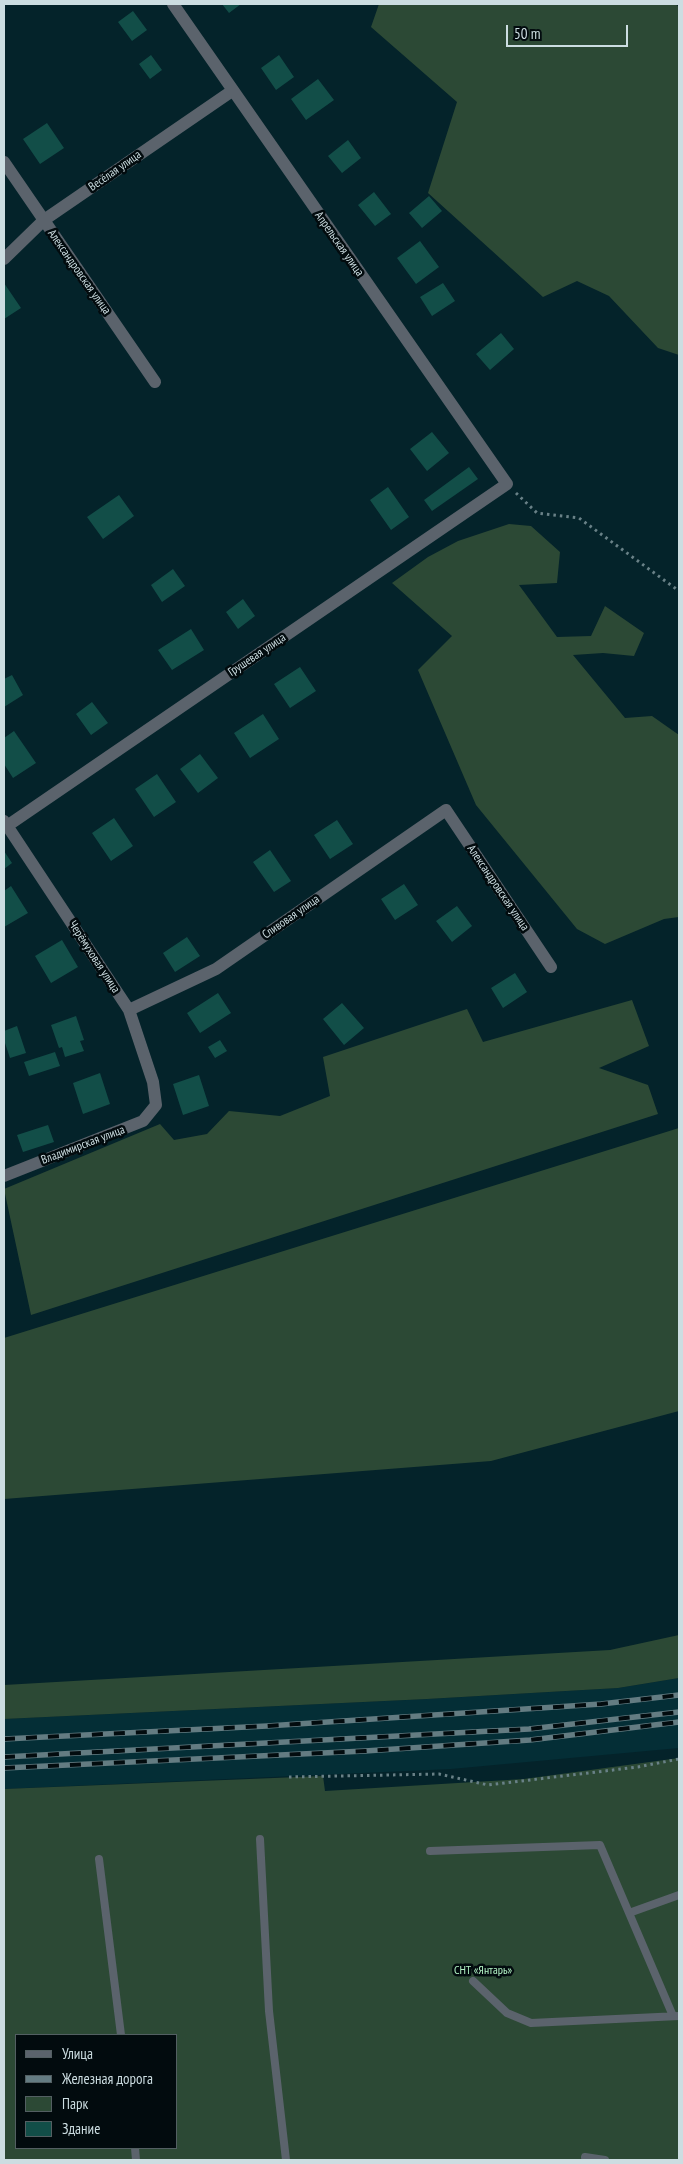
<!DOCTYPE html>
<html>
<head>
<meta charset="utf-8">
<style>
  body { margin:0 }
  #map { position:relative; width:683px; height:2164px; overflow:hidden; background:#04232a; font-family:"PT Sans Narrow",sans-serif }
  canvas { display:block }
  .frame { position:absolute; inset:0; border:5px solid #ccdde1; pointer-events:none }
  .legend { position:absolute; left:15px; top:2034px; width:162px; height:115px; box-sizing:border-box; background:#020b0e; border:1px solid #535f62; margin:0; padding:6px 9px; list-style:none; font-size:15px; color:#ccdde1 }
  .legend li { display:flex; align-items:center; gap:10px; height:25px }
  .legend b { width:25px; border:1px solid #535f62 }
  .scale { position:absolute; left:506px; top:25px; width:122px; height:22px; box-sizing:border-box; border:2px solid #ccdde1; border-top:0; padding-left:6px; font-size:15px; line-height:18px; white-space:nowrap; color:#ccdde1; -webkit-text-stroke:4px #020b0e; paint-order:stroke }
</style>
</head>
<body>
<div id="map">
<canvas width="683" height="2164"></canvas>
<div class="frame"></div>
<ul class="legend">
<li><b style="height:6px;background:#5b636c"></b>Улица</li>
<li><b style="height:6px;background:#647c82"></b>Железная дорога</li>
<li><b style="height:14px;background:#2c4935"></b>Парк</li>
<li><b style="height:14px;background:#124e48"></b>Здание</li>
</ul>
<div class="scale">50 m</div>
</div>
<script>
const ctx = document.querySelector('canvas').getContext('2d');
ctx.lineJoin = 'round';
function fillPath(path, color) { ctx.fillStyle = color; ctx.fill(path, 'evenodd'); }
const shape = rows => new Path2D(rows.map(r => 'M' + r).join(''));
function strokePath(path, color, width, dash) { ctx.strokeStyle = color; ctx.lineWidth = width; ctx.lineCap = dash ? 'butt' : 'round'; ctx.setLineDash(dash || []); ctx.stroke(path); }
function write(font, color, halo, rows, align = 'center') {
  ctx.font = font + ' "PT Sans Narrow",sans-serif'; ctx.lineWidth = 5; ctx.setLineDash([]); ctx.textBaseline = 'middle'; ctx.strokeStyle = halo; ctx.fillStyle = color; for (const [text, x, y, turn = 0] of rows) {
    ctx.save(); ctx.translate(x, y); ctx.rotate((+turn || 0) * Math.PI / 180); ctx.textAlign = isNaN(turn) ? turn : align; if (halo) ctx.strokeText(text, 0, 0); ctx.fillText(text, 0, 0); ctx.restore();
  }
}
const built = shape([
  [679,1678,679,1748,451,1769,4,1789,4,1719,427,1699,618,1688]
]);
const green = shape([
  [379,4,675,4,679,7,679,355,658,348,609,296,577,281,543,297,428,193,457,102,371,27],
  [509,524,531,526,560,552,557,583,519,585,557,637,591,636,605,606,644,633,634,656,603,653,573,655,625,718,652,716,679,735,679,917,664,919,605,944,577,929,476,805,418,670,452,636,392,583,428,557,458,541],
  [632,1000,649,1046,599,1068,648,1085,658,1114,31,1315,4,1189,160,1124,174,1140,207,1134,229,1111,280,1116,330,1096,323,1057,467,1009,483,1042],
  [679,1128,679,1411,491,1461,4,1499,4,1338],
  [679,1635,679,1678,618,1688,427,1699,4,1719,4,1685,610,1650],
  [679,1758,679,2160,4,2160,4,1789,323,1776,325,1791,524,1779],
  [16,2035,176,2035,176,2148,16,2148]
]);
const building = shape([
  [222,4,241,4,229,13],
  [133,11,147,30,132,41,118,22],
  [151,55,162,70,150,79,139,64],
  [279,55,294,77,276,90,261,68],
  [318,79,334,100,306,120,291,99],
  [47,123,64,148,40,164,23,139],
  [348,140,361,158,342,173,328,156],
  [374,192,391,214,375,226,358,205],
  [429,196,442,211,422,228,409,213],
  [420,241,439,267,416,284,397,258],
  [4,283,21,308,4,319],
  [443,283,455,301,432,316,420,297],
  [501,333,514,349,490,370,476,354],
  [432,432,449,453,427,471,410,449],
  [469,467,478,479,432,511,424,500],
  [388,487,409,517,391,530,370,500],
  [119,495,134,516,103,539,87,517],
  [173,569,185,586,162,602,151,585],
  [243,599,255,616,238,629,226,612],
  [191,629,204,650,172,670,158,650],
  [300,667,316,691,290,708,274,684],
  [12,675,23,695,4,707,4,679],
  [92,702,108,723,91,735,76,714],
  [263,714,279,739,250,758,234,733],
  [14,731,36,763,13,778,4,764,4,738],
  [200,754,218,778,198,793,180,769],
  [157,774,176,802,154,817,135,789],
  [114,818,133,846,111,861,92,833],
  [337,820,353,844,330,859,314,835],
  [270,850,291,881,274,892,253,862],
  [4,851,12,863,4,869],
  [404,884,418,905,395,920,381,899],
  [11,886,28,913,4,927,4,891],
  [457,906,472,926,452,942,436,921],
  [187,937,200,956,175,972,163,953],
  [62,940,78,967,51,983,35,956],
  [515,973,527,992,503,1008,491,988],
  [218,993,231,1013,200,1033,187,1013],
  [342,1003,364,1028,344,1045,323,1019],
  [76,1016,84,1040,80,1041,84,1051,65,1057,62,1047,59,1048,51,1025],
  [17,1026,26,1053,10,1058,4,1040,4,1031],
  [220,1040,227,1051,215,1058,208,1047],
  [55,1052,60,1066,29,1076,24,1062],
  [100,1073,110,1104,83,1114,73,1083],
  [199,1075,209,1106,183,1115,173,1084],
  [48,1125,54,1142,23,1152,17,1135]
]);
const path = shape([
  [516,493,537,513,579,518,679,591],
  [289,1777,439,1774,488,1785,638,1767,679,1759]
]);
const lane = shape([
  [260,1839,269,2011,286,2160],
  [430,1851,600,1845,673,2016],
  [99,1859,121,2035],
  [629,1913,679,1895],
  [473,1981,507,2013,531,2023,679,2016],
  [135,2148,136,2160],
  [585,2157,605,2160]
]);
const street = shape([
  [4,162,155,382],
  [4,259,44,220,232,91],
  [4,821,129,1010,153,1082,156,1105,143,1121,4,1176],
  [7,826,507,484,173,4],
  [129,1010,216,969,446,810,551,967]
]);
const rail = shape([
  [4,1739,267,1726,601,1704,679,1695],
  [4,1757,529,1729,679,1712],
  [4,1768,365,1751,530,1740,679,1722]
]);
const streetNames = [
  ["Весёлая улица",115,171,-35],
  ["Апрельская улица",339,244,55],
  ["Александровская улица",79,272,55],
  ["Грушевая улица",257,655,-34],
  ["Александровская улица",498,888,56],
  ["Сливовая улица",291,917,-35],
  ["Черёмуховая улица",94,957,57],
  ["Владимирская улица",83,1145,-21]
];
const parkNames = [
  ["СНТ «Янтарь»",483,1971]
];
fillPath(built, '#042e36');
fillPath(green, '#2c4935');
fillPath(building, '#124e48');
strokePath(path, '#698187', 3, [2.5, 4]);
strokePath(lane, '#5b636c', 8);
strokePath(street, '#5b636c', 12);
strokePath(rail, '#647c82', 5.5);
strokePath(rail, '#020b0e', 4, [11]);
write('12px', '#ccdde1', '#020b0e', streetNames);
write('12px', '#b2f2c4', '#020b0e', parkNames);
</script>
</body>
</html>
